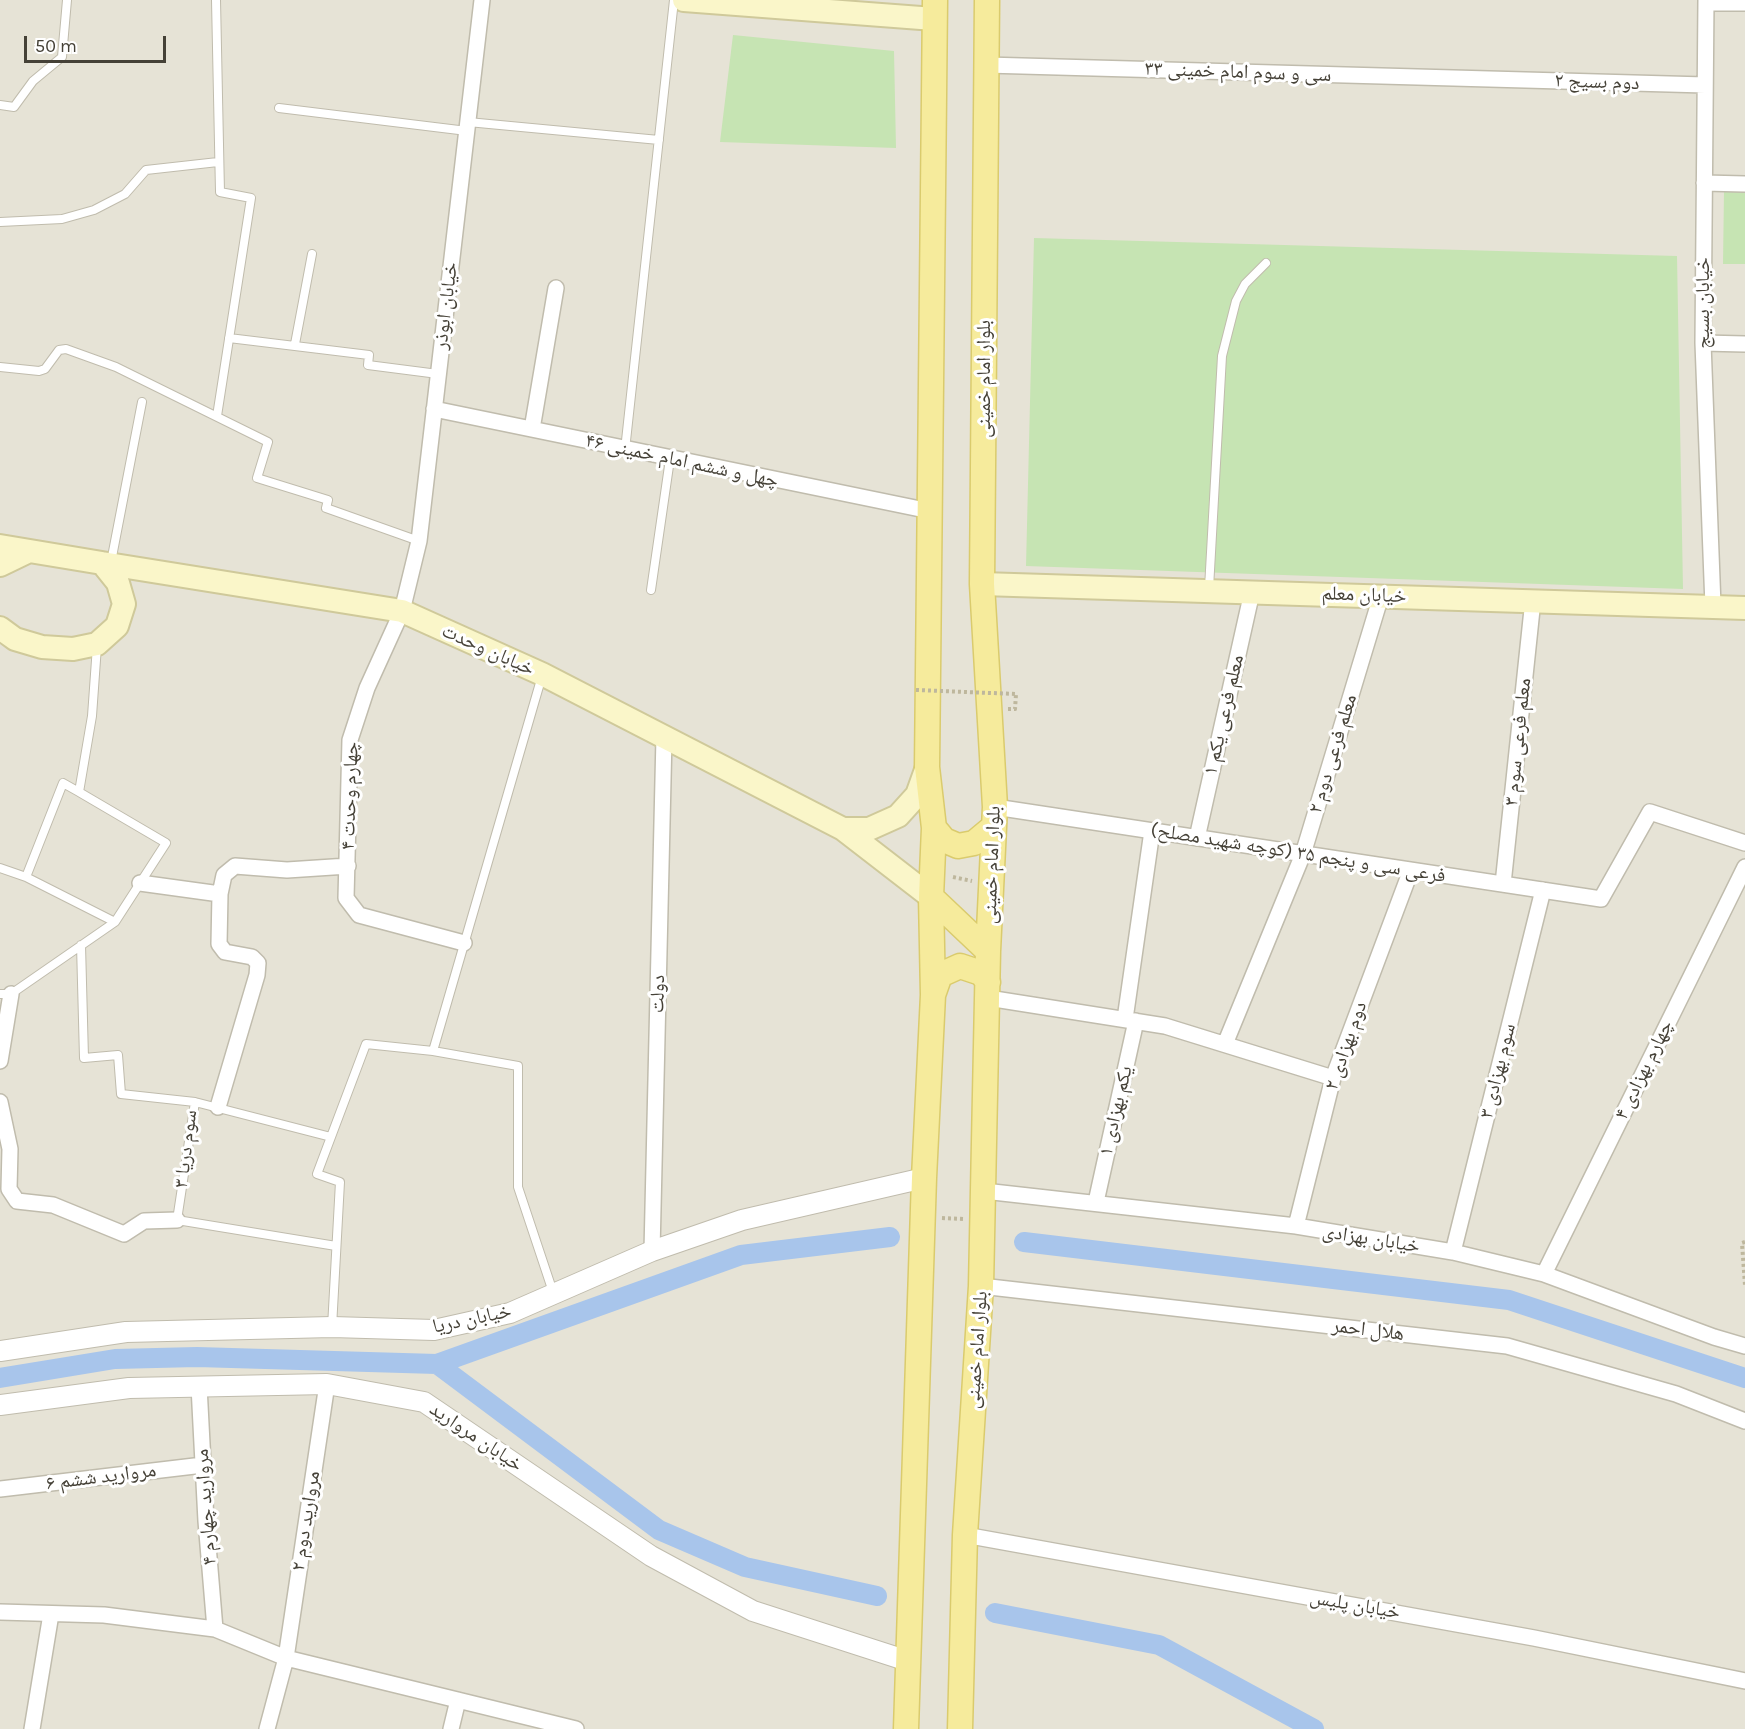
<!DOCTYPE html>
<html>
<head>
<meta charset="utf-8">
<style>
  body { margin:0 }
  #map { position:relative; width:1745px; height:1729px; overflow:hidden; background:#f2f1e7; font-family:Karla,sans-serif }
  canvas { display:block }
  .scale { position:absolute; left:24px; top:36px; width:142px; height:27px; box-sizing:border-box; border:3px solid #454137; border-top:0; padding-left:8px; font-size:18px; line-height:21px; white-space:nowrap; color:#454137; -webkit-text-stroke:4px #fff; paint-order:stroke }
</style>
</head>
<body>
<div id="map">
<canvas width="1745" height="1729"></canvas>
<div class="scale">50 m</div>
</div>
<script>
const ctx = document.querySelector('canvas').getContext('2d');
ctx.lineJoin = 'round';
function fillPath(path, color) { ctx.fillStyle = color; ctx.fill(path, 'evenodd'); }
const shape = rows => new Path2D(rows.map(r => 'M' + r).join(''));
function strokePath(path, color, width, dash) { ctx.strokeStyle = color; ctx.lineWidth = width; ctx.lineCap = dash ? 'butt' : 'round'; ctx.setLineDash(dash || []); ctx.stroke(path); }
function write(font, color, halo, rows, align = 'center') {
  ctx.font = font + ' Karla,"Noto Naskh Arabic",sans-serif'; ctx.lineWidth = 6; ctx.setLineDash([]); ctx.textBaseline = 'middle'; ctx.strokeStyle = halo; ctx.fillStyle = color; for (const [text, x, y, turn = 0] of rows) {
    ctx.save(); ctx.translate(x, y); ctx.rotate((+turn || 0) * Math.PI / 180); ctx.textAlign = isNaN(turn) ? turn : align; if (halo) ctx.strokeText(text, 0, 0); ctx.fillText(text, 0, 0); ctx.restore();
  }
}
const residential = shape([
  [0,0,1745,0,1745,1729,0,1729]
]);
const green = shape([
  [733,35,894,51,896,148,720,142],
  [1724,191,1745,192,1745,264,1723,264],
  [1034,238,1677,256,1683,589,1026,566]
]);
const canal = shape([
  [1024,1242,1509,1300,1745,1378],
  [437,1364,659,1530,745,1567,877,1596],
  [0,1378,115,1359,197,1357,437,1364,741,1255,890,1237],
  [995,1613,1159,1645,1314,1729]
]);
const path = shape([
  [1008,709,1015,709,1016,694],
  [953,877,972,881],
  [942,1218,964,1219],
  [1745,1242,1742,1243,1745,1285]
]);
const service = shape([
  [216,0,220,192,251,198,217,416],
  [0,105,14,107,33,81,62,57,67,0],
  [279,108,467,131],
  [468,122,659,140],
  [0,222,62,219,94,210,125,194,146,170,218,162],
  [229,338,369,355,368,365,438,374],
  [295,344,312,254],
  [0,367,39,371,45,369,59,350,66,349,116,367,268,442,257,478,328,500,326,508,419,541],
  [625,450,674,0],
  [111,562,142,402],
  [1209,588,1222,356,1236,301,1245,284,1266,263],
  [651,590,670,459],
  [0,868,26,877,115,922],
  [26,877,63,783,79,792],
  [81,945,84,1058,118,1055,121,1094,195,1102,177,1220,336,1246],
  [0,994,11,994,115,922,166,843,79,792,92,716,97,646],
  [433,1051,542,676],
  [195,1102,331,1137],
  [332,1327,340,1182,317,1174,366,1044,433,1051,518,1066,518,1187,553,1292]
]);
const minor = shape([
  [1706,0,1703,343,1713,606],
  [1706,3,1745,3],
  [986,65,1705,85],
  [1704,183,1745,184],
  [1703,343,1745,344],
  [434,409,930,511],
  [532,429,556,288],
  [995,807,1601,899,1650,812,1745,843],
  [1197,838,1252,592],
  [140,883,220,894,224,875,235,866,287,870,348,866],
  [1503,884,1533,600],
  [464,943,359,915,346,898,350,740,367,688,402,611,419,541,482,0],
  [988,998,1165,1026,1333,1078],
  [1125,1019,1152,831],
  [1225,1044,1303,854,1381,596],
  [0,1061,11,994],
  [0,1102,10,1149,9,1189,17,1201,53,1205,124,1234,144,1221,177,1220],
  [218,1107,257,975,258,963,252,957,225,952,219,944,220,894],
  [984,1191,1296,1226,1453,1252,1544,1274,1714,1337,1745,1346],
  [1096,1202,1136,1021],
  [1296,1226,1333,1078,1411,870],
  [652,1251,664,737],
  [1453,1252,1543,890],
  [1544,1274,1745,867],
  [981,1286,1507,1346,1676,1394,1745,1421],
  [199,1386,206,1521,215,1629],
  [0,1489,203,1465],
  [965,1535,1534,1638,1745,1681],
  [0,1612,104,1615,215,1629,286,1658,576,1729],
  [32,1729,51,1614],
  [267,1729,286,1658,327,1384],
  [451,1729,458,1700]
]);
const tertiary = shape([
  [0,1351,126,1332,332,1327,434,1330,510,1313,652,1251,742,1220,924,1178],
  [0,1405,129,1388,327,1384,424,1402,651,1556,753,1611,908,1661]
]);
const secondary = shape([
  [684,0,934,19],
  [0,546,102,563,118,583,124,604,117,626,97,644,73,649,42,647,15,639,0,628],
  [102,563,402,611,542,674,843,829,931,897],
  [0,565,29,551],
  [982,584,1745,608],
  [843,829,869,829,898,816,917,795,927,767]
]);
const primary = shape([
  [934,828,944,840,958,846,974,843,992,828],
  [931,897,988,951],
  [933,995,940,975,960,966,981,973,988,982],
  [906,1729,924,1178,933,995,931,897,934,828,927,767,935,0],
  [960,1729,965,1535,981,1286,988,951,995,807,982,584,987,0]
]);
const pathBridge = shape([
  [916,690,1016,694]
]);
const streetNames = [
  ["سی و سوم امام خمینی ۳۳",1238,72,2],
  ["دوم بسیج ۲",1597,82,2],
  ["خیابان بسیج",1703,303,-90],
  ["خیابان ابوذر",446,306,-83],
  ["بلوار امام خمینی",984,379,-90],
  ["چهل و ششم امام خمینی ۴۶",682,461,12],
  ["خیابان معلم",1364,595,2],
  ["خیابان وحدت",488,650,24],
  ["معلم فرعی یکم ۱",1224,715,-77],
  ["معلم فرعی سوم ۳",1518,742,-84],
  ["معلم فرعی دوم ۲",1333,754,-73],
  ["چهارم وحدت ۴",350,796,-88],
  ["فرعی سی و پنجم ۳۵ (کوچه شهید مصلح)",1298,853,9],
  ["بلوار امام خمینی",992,865,-88],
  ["دولت",658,994,-89],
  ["دوم بهزادی ۲",1346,1046,-71],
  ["چهارم بهزادی ۴",1644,1070,-64],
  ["سوم بهزادی ۳",1498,1071,-76],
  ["یکم بهزادی ۱",1116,1111,-77],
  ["سوم دریا ۳",186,1149,-83],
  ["خیابان بهزادی",1371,1239,9],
  ["خیابان دریا",472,1319,-12],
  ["هلال احمر",1368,1330,7],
  ["بلوار امام خمینی",977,1350,-86],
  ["خیابان مروارید",476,1437,34],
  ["مروارید ششم ۶",101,1477,-7],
  ["مروارید چهارم ۴",206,1507,-94],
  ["مروارید دوم ۲",306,1521,-81],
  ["خیابان پلیس",1355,1605,10]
];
fillPath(residential, '#e6e3d6');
fillPath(green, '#c6e4b3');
strokePath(canal, '#a8c5eb', 20);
strokePath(service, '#c0bcad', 10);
strokePath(minor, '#c0bcad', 18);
strokePath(tertiary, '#c0bcad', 22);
strokePath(secondary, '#cfc99a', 26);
strokePath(primary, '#dacb6d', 27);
strokePath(path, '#beb79d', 4, [3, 3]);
strokePath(service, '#fff', 8);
strokePath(minor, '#fff', 15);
strokePath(tertiary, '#fff', 20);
strokePath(secondary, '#faf6c9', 22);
strokePath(primary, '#f6eb9c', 24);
strokePath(pathBridge, '#beb79d', 4, [3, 3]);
write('20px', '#454137', '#fff', streetNames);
</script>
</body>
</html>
